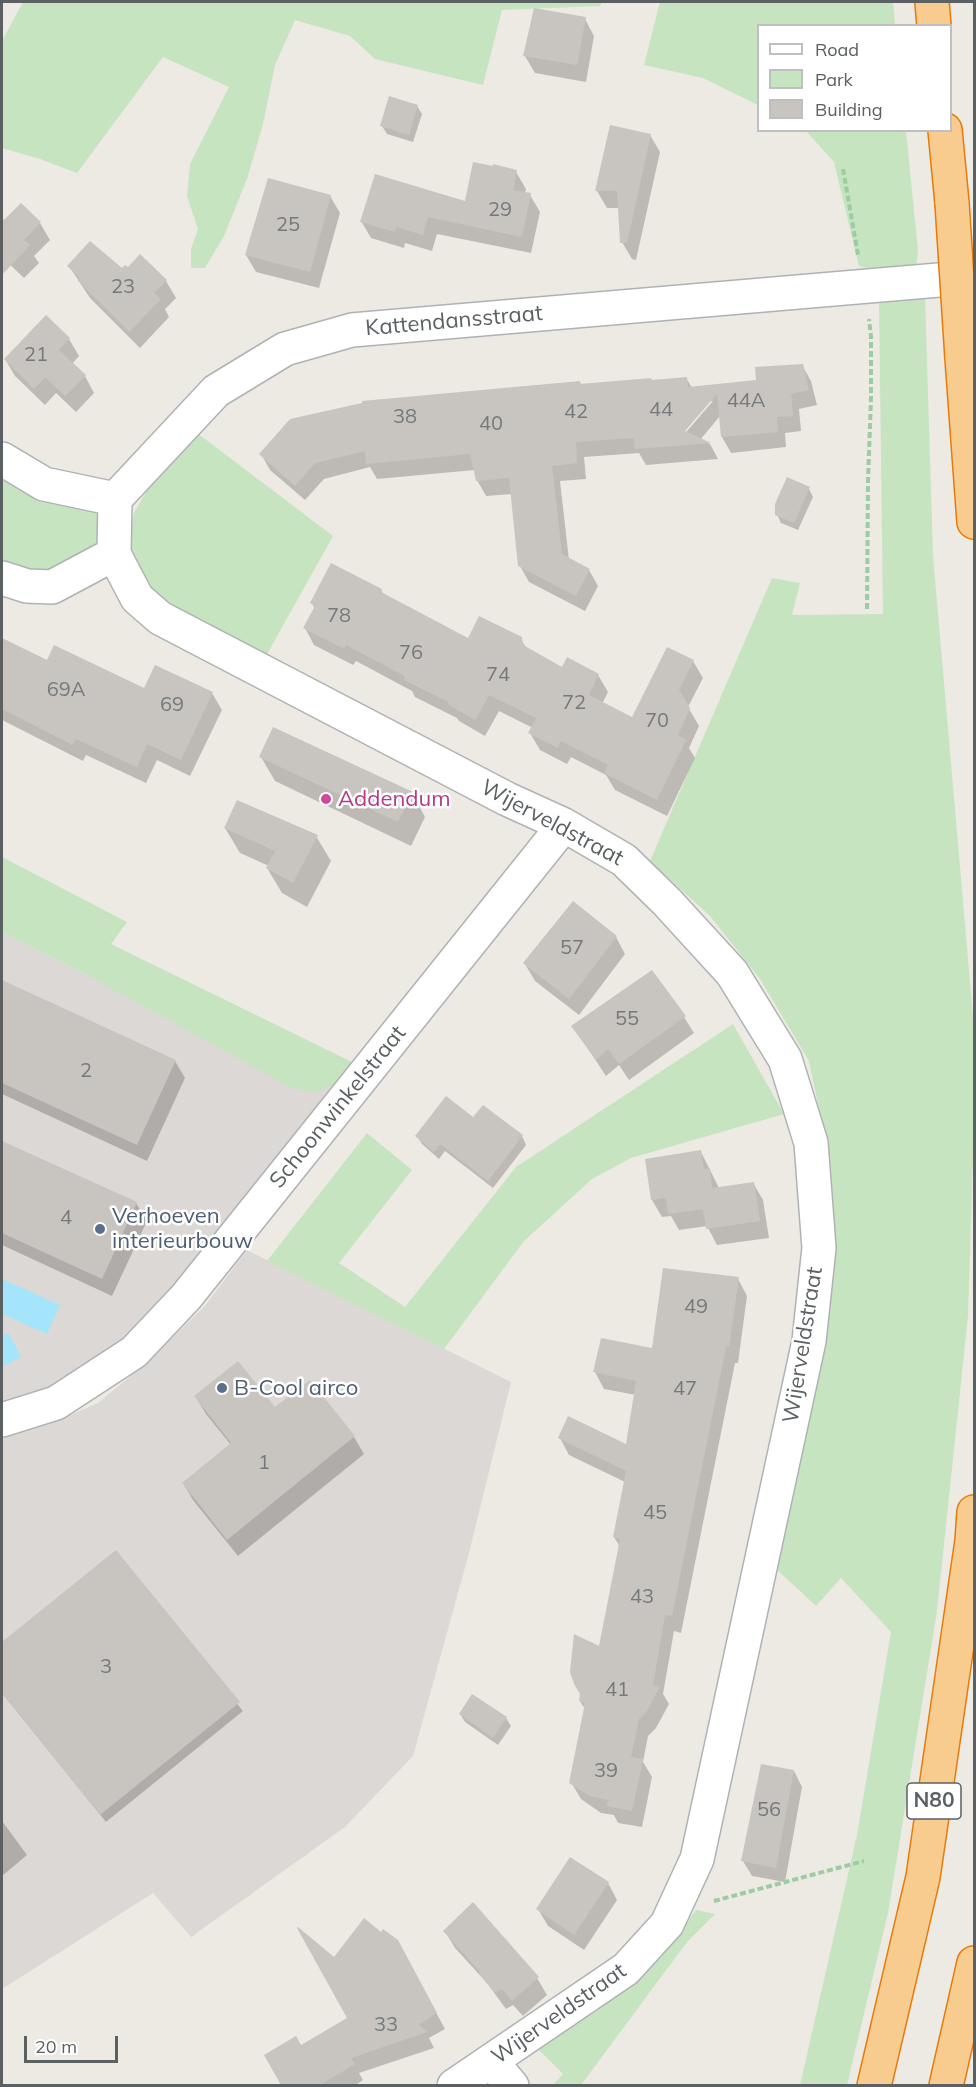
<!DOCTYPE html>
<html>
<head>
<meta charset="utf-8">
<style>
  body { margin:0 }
  #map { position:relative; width:976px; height:2087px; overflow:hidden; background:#ede9e3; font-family:Mulish,sans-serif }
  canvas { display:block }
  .frame { position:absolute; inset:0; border:3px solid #5b6063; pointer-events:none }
  .legend { position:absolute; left:757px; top:24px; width:195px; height:108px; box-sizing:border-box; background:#fff; border:2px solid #bdbfc1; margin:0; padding:8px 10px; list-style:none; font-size:18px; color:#5b6063 }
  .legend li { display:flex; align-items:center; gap:12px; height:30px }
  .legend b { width:30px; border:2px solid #bdbfc1 }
  .scale { position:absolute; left:24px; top:2036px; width:94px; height:27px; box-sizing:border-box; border:3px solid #5b6063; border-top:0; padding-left:8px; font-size:18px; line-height:21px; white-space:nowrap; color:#5b6063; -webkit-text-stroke:4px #fff; paint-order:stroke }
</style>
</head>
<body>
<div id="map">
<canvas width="976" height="2087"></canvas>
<div class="frame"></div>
<ul class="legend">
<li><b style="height:8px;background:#fff"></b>Road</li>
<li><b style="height:16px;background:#c7e4c0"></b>Park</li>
<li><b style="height:16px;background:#c8c4c0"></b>Building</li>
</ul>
<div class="scale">20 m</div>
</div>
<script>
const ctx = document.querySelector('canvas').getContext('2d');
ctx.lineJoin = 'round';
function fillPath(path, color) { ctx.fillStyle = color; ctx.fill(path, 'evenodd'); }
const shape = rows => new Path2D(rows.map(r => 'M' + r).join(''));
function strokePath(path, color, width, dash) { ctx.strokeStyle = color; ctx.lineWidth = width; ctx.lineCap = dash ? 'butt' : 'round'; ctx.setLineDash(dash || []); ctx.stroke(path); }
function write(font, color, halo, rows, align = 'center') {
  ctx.font = font + ' Mulish,sans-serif'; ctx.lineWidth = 5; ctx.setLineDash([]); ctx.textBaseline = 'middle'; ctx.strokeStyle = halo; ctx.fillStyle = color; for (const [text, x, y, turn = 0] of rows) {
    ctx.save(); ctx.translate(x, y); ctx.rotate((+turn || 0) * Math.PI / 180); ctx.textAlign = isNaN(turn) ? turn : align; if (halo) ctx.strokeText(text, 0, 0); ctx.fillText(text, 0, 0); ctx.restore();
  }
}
const industrial = shape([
  [2,932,87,975,337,1083,177,1284,137,1327,99,1359,65,1379,32,1395,2,1405],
  [247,1250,511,1382,469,1553,413,1756,345,1827,191,1937,153,1893,2,1989,2,1439,47,1425,98,1403,144,1365,204,1307]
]);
const green = shape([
  [23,2,602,2,600,6,502,10,483,85,375,59,350,36,295,20,275,65,263,124,247,179,224,236,205,268,191,268,191,249,198,229,187,196,190,164,229,87,163,57,77,173,40,159,2,148,2,41],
  [660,2,893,2,895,25,758,26,758,105,703,78,644,65],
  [806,131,906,131,918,251,916,267,878,271,859,266,834,162],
  [925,298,933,556,974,1028,974,1125,968,1316,937,1611,888,1913,847,2085,800,2085,857,1835,891,1632,841,1578,816,1606,775,1568,826,1334,835,1232,823,1128,809,1061,760,979,710,916,650,861,772,578,800,583,792,615,883,614,879,301],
  [197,433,333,536,266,656,169,608,145,586,131,554,130,536,134,513,150,485],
  [2,480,24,493,69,506,95,508,101,517,101,547,41,577,2,565],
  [2,857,127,922,111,944,352,1062,337,1083,316,1093,290,1087,87,975,2,932],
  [733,1024,784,1114,631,1158,592,1179,524,1241,444,1349,267,1261,367,1133,412,1170,339,1263,405,1307,516,1167],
  [696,1910,715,1914,687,1942,581,2085,553,2085,563,2074,537,2048,597,2011,660,1959]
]);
const water = shape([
  [2,1279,60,1305,47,1334,2,1314],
  [9,1333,21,1357,2,1367,2,1336]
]);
const shadow = shape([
  [585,19,594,36,586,82,535,73,525,56],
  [417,106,422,114,413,142,387,134,382,126],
  [611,126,650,135,660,152,636,260,632,259,622,242,619,208,607,208,597,191],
  [516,172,526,189,525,193,530,195,540,212,531,253,437,234,432,251,405,243,404,248,371,238,361,221,466,203],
  [330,196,340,213,319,288,256,272,246,255],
  [21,205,40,223,50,240,34,256,39,263,24,278,2,257,2,225],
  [140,256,166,281,176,298,165,309,169,317,140,348,90,298,69,266,122,270,128,269],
  [46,318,69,339,79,356,72,364,85,376,94,393,76,412,56,393,45,405,15,376,5,359],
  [802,365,811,381,817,405,799,409,801,431,785,433,786,447,731,453,722,437,720,416,700,440,710,444,718,459,646,465,639,453,584,457,586,479,560,481,569,560,589,570,598,586,585,611,529,582,520,566,512,494,486,496,477,480,475,470,377,479,370,467,324,479,305,500,270,470,261,454,580,382,582,386,686,378,692,388,758,381],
  [709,401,713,401,681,438,679,436],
  [809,489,813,497,798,530,781,523,777,514],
  [381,590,384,595,468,640,520,638,527,649,563,669,598,675,608,692,602,704,632,719,693,661,703,678,688,707,699,726,689,748,695,758,667,816,615,790,606,775,571,757,567,764,540,750,530,733,533,728,499,711,485,736,459,721,457,718,415,697,412,691,356,661,353,665,314,645,305,628,315,609,312,603],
  [2,639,48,662,145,690,212,693,222,710,190,776,157,760,146,783,86,755,83,761,2,720],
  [261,757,412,793,425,817,411,846,275,781],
  [225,828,316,836,331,861,307,907,282,893,267,868,269,866,240,853],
  [616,937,625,954,579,1015,535,981,525,964],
  [2,982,175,1061,185,1078,147,1161,2,1094],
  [684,1017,694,1033,629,1080,619,1065,606,1076,573,1026],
  [473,1120,522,1136,526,1145,493,1188,445,1151,439,1159,422,1144,417,1136],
  [2,1142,136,1203,147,1221,112,1296,2,1245],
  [701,1152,719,1188,753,1183,763,1200,769,1238,717,1245,707,1226,679,1230,671,1216,662,1217,652,1200,647,1160],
  [738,1279,747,1296,738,1363,735,1363,681,1633,674,1631,663,1694,669,1704,656,1728,648,1736,643,1762,652,1777,642,1827,618,1823,614,1815,601,1813,581,1799,571,1782,585,1709,580,1701,600,1648,620,1547,614,1537,625,1482,569,1455,560,1438,627,1446,636,1395,604,1389,595,1372,653,1349],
  [310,1382,354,1437,364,1454,238,1556,193,1500,183,1483,231,1445,206,1414,196,1397,275,1409],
  [115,1552,243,1711,106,1822,2,1693,2,1644],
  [460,1714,506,1718,511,1726,498,1745,465,1722],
  [794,1771,802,1787,785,1882,752,1876,743,1861],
  [2,1821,27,1855,2,1876],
  [608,1883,617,1900,584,1950,548,1926,538,1909],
  [445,1931,537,1978,547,1995,523,2016,513,2005,506,2009,487,1983,455,1948],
  [406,1957,445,2029,429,2038,434,2048,359,2073,363,2080,354,2086,283,2086,266,2056,301,2047,349,2019,335,1959]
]);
const building = shape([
  [534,8,586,17,577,65,523,56],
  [389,96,418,105,409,135,380,126],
  [610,125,651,134,627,243,620,243,617,191,595,191],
  [473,162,493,166,493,164,517,170,513,190,531,193,522,237,428,217,423,235,396,227,395,232,360,222,375,174,465,201],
  [268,178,331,195,310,272,245,255],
  [21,203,41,222,24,240,30,245,2,275,2,218,4,220],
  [90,241,122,268,125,265,128,267,140,254,167,280,154,293,161,299,129,332,78,281,80,278,67,266],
  [46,315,70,338,59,350,86,375,65,396,45,377,34,389,4,359],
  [803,364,809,390,791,394,793,416,777,417,778,432,721,437,717,394,685,431,711,443,635,449,634,438,576,442,577,463,552,466,562,554,590,569,576,596,518,566,509,478,476,481,470,454,366,464,365,451,315,463,295,486,259,454,290,419,362,403,362,401,580,381,580,384,651,378,652,380,687,377,688,387,756,380,755,367],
  [787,477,810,487,794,523,775,515,775,504],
  [331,563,382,589,381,592,468,638,479,616,522,637,523,645,562,667,567,657,599,674,589,695,632,717,667,647,694,660,679,690,690,708,678,735,686,740,657,800,604,773,608,765,561,741,558,748,528,733,536,718,489,695,475,720,448,704,449,702,404,680,405,676,346,645,344,649,303,628,315,606,310,603],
  [2,638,47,660,54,645,144,688,155,665,213,692,181,760,147,744,137,767,76,739,73,745,2,709],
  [273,727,413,792,398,822,259,757],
  [237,800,318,835,293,883,266,868,275,851,224,828],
  [573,901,617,936,569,999,523,963],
  [652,970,686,1016,619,1064,608,1049,596,1060,571,1026],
  [2,980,176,1060,137,1145,2,1083],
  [446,1096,473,1117,483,1105,523,1135,488,1181,440,1144,434,1152,415,1136],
  [2,1141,137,1202,102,1279,2,1233],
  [701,1150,704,1169,710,1168,712,1188,754,1182,760,1221,706,1229,703,1209,668,1214,666,1198,651,1200,645,1159],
  [663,1268,739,1277,729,1347,726,1347,672,1616,665,1615,653,1685,660,1686,647,1711,639,1719,631,1757,643,1759,632,1811,607,1806,608,1800,590,1796,569,1783,585,1703,579,1701,580,1694,574,1684,570,1672,574,1634,599,1646,620,1539,613,1537,626,1471,558,1438,568,1416,626,1444,636,1381,593,1372,601,1338,652,1348],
  [238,1361,275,1407,310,1380,355,1436,227,1540,182,1483,231,1443,194,1396],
  [116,1550,240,1702,100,1815,2,1693,2,1642],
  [472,1694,507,1717,493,1738,459,1714],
  [761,1764,794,1770,776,1868,741,1861],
  [570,1857,609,1882,574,1935,536,1909],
  [473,1902,539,1977,512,2001,502,1989,495,1993,479,1974,481,1973,443,1931],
  [364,1918,381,1932,383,1929,398,1940,437,2013,419,2024,427,2032,351,2058,355,2064,320,2085,281,2085,264,2055,296,2036,301,2045,347,2018,297,1928,298,1927,334,1957]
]);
const path = shape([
  [843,169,858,255],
  [867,609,868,481,871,398,871,337,869,319],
  [714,1901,864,1861]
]);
const minor = shape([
  [2,459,44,484,115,499,216,391,285,349,352,330,974,277],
  [115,499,114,554,137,598,160,618,507,799,564,825,624,860,667,902,732,973,785,1059,811,1143,819,1248,809,1341,697,1859,667,1924,626,1969,454,2086],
  [2,578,27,586,52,587,114,554],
  [2,1420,56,1403,134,1352,186,1297,564,825],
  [491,2061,512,2086]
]);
const highway = shape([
  [932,2,934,26],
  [945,130,952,203],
  [962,358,974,522],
  [874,2086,923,1877,972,1541,974,1512],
  [946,2086,974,1963]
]);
const highwayBridge = shape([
  [952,203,962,358]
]);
const markers = [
  [326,799,6,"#d1479c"],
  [100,1229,6,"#5c6f8a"],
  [222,1388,6,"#5c6f8a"]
];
const numberNames = [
  ["29",500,210],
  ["25",288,225],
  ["23",123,287],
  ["21",36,355],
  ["44A",746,401],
  ["44",661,410],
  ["42",576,412],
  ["38",405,417],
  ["40",491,424],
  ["78",339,616],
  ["76",411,653],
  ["74",498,675],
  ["69A",66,690],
  ["72",574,703],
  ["69",172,705],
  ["70",657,721],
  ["57",572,948],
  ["55",627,1019],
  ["2",86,1071],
  ["4",66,1218],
  ["49",696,1307],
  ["47",685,1389],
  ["1",264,1463],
  ["45",655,1513],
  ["43",642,1597],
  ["3",106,1667],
  ["41",617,1690],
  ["39",606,1771],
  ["56",769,1810],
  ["33",386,2025]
];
const shields = [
  [934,1801,54]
];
const shieldNames = [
  ["N80",934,1801]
];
const streetNames = [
  ["Kattendansstraat",454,321,-5],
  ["Wijerveldstraat",552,823,28],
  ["Schoonwinkelstraat",338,1107,-51],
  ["Wijerveldstraat",803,1345,-81],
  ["Wijerveldstraat",559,2014,-35]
];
const hotelNames = [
  ["Addendum",338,799]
];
const serviceNames = [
  ["Verhoeven",112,1216],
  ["interieurbouw",112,1241],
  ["B-Cool airco",234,1388]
];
fillPath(industrial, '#dcd8d5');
fillPath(green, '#c7e4c0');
fillPath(water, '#a5e5fb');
fillPath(shadow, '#0003');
fillPath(building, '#c8c4c0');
strokePath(minor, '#afb2b5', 36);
strokePath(highway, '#e67b0a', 36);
strokePath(path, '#9ecca2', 4, [6, 3]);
strokePath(minor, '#fff', 33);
strokePath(highway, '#f8cb8f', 33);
strokePath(highwayBridge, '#e67b0a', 36, []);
strokePath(highwayBridge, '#f8cb8f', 33);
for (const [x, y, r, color] of markers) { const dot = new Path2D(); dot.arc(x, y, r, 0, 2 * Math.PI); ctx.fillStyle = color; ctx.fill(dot); strokePath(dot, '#fff', 2); }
write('20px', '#76797a', null, numberNames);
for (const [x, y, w] of shields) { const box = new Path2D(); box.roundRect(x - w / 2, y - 18, w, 36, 4.5); ctx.fillStyle = '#fff'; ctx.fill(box); strokePath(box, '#5b6063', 1.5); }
write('bold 21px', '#5b6063', null, shieldNames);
write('22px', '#5b6063', '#fff', streetNames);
write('22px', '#b23c85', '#fff', hotelNames, 'left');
write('22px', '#4e5e75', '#fff', serviceNames, 'left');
</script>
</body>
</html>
